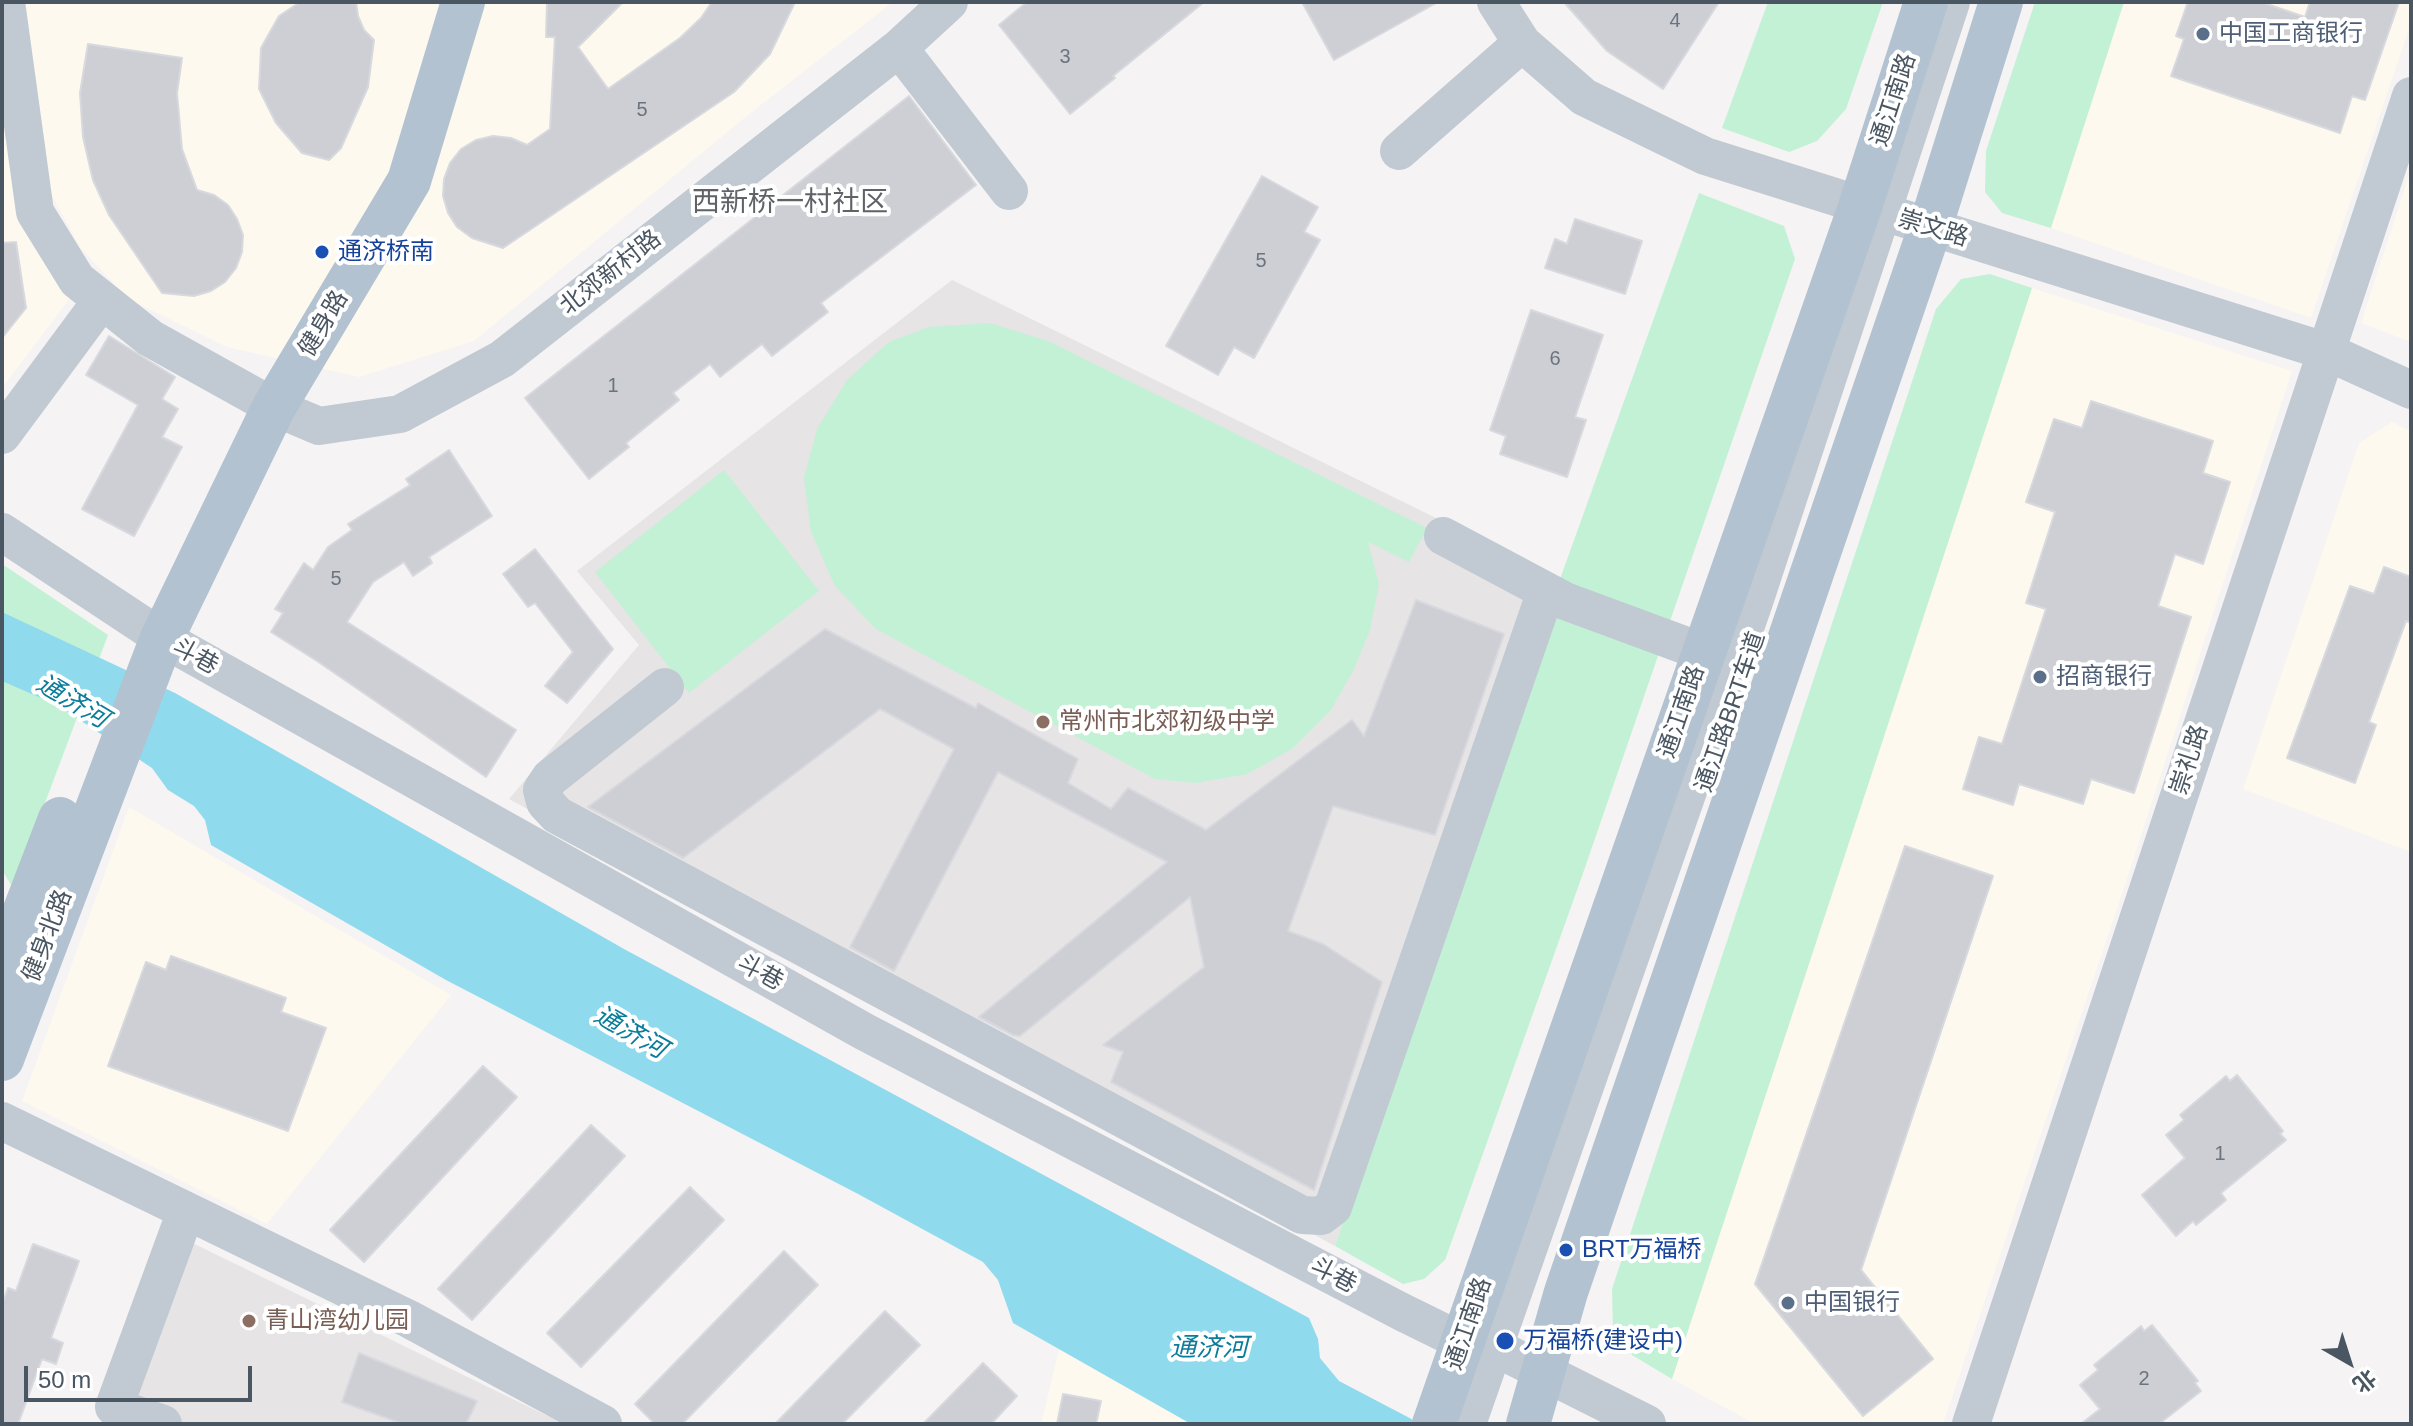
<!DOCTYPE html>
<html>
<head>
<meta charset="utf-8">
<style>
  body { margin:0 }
  #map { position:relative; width:2413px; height:1426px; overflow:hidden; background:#f5f3f3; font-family:Arial,"Noto Sans SC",sans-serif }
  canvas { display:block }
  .frame { position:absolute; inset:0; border:4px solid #4a5661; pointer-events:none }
  .north { position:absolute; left:2309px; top:1322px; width:80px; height:80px; -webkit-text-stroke:6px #fff; paint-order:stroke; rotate:141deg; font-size:22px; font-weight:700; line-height:32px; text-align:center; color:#4a5661 }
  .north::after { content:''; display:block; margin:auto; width:28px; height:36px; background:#4a5661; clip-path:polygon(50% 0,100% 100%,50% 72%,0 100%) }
  .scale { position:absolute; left:24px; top:1366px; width:228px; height:36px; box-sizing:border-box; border:4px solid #4a5661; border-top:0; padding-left:10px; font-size:24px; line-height:28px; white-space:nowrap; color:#4a5661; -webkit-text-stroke:6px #fff; paint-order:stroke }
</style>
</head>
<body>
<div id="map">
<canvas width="2413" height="1426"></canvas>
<div class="frame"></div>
<div class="north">北</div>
<div class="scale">50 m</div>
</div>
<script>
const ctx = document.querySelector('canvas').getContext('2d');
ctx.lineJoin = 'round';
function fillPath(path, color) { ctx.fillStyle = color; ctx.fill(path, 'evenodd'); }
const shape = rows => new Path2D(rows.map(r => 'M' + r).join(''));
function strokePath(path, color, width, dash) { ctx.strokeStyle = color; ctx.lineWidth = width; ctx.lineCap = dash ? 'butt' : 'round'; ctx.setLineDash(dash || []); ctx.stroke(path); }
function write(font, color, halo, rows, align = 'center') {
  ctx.font = font + ' Arial,"Noto Sans SC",sans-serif'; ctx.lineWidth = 8; ctx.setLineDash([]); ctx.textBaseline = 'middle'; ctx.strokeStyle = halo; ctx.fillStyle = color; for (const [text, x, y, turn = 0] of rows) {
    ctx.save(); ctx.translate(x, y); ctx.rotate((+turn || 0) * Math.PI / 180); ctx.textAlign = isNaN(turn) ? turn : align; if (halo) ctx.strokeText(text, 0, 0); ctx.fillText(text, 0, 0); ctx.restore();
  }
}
const commercial = shape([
  [22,2,893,2,748,115,474,341,359,377,227,347,128,299,80,247,45,183],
  [2124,2,2411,2,2411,23,2311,318,2051,228],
  [2,96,71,297,2,388],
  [2411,169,2411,342,2361,323],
  [2032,288,2292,371,2126,882,1943,1424,1755,1424,1672,1379],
  [2392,422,2411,431,2411,852,2243,789,2359,443],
  [129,807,451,995,267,1224,22,1101],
  [1059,1349,1191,1424,1041,1424]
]);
const education = shape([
  [952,280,1560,579,1335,1246,509,799,639,645,577,571],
  [176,1235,564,1424,163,1424,114,1407]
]);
const green = shape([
  [1768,2,1883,2,1846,109,1817,141,1789,152,1722,128],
  [2035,2,2124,2,2051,228,2002,213,1985,192,1986,151],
  [1699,193,1784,226,1795,259,1581,879,1445,1260,1424,1279,1403,1284,1335,1246,1560,579],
  [1990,274,2032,288,1672,1379,1632,1355,1613,1330,1612,1289,1936,309,1961,279],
  [990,323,1048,341,1427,528,1409,562,1368,542,1379,584,1370,630,1354,669,1331,710,1292,749,1247,774,1196,783,1155,779,876,629,835,586,811,532,804,478,817,429,847,380,889,342,929,327],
  [724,470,819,591,689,693,595,572],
  [2,564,108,635,13,888,2,870]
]);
const water = shape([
  [2,612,175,693,624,949,1309,1318,1318,1339,1320,1358,1339,1381,1421,1424,1191,1424,1013,1323,998,1280,983,1262,860,1195,446,980,211,845,205,820,194,806,168,790,152,768,57,705,2,681]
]);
const building = shape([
  [300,2,356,2,358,16,364,30,374,40,368,87,341,148,329,160,302,153,276,123,259,89,261,48,279,16,300,2],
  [547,2,623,2,578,47,608,89,680,38,701,18,712,2,795,2,770,54,734,92,503,248,472,238,457,227,448,213,443,196,444,179,450,163,461,149,476,140,493,136,511,138,527,145,550,129,555,37,546,37,547,2],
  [1027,2,1204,2,1113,76,1115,78,1070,114,999,25,1027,2],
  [1302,2,1438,2,1334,60,1302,2],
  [1564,2,1719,2,1663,89,1607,51,1564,2],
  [2188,2,2261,2,2305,17,2310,2,2399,2,2365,100,2352,96,2340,133,2171,76,2184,39,2176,36,2188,2],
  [88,44,182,58,177,93,182,149,197,190,214,195,228,205,237,219,243,235,242,252,236,268,225,282,211,291,194,296,162,293,109,215,93,180,83,137,80,93,88,44],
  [909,96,976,185,821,303,828,312,772,356,762,344,720,377,710,364,673,393,679,400,626,443,629,447,589,479,525,398,909,96],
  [1262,176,1318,207,1304,232,1320,240,1254,358,1234,347,1218,375,1166,346,1262,176],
  [1575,219,1642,241,1625,294,1545,268,1555,239,1567,244,1575,219],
  [16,242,26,308,2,338,2,243,16,242],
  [1531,310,1603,335,1575,417,1586,420,1567,477,1500,454,1506,436,1490,430,1531,310],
  [109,336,175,377,162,399,178,409,162,437,182,447,134,536,82,509,138,405,86,375,109,336],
  [2091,401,2213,441,2203,473,2230,482,2203,564,2175,554,2158,606,2191,617,2134,793,2091,779,2083,804,2019,784,2013,805,1963,789,1979,737,2002,744,2046,609,2026,603,2055,512,2026,502,2054,419,2082,428,2091,401],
  [449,450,492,516,429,557,432,563,413,576,404,562,373,582,347,622,516,730,486,777,317,661,271,632,283,613,275,609,304,563,313,570,328,547,352,530,348,524,410,485,406,479,449,450],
  [535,549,613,649,567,703,545,686,573,652,535,603,528,607,503,574,535,549],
  [2384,567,2411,577,2411,623,2406,621,2369,722,2376,725,2355,783,2287,758,2350,586,2374,594,2384,567],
  [1416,600,1504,634,1435,835,1333,806,1288,931,1323,944,1382,982,1314,1190,1111,1082,1123,1052,1103,1045,1204,967,1190,897,1020,1036,1013,1035,979,1017,1167,862,998,772,894,971,850,947,954,749,880,709,683,858,588,807,825,629,976,708,978,703,1078,759,1068,783,1111,809,1128,788,1206,830,1352,720,1364,736,1416,600],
  [1905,846,1993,876,1861,1270,1933,1359,1863,1416,1755,1284,1905,846],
  [171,956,286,998,281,1012,326,1028,288,1131,108,1066,146,962,166,970,171,956],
  [483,1066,517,1097,364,1262,330,1230,483,1066],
  [2237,1075,2283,1131,2280,1134,2286,1140,2221,1193,2226,1200,2196,1225,2193,1221,2176,1236,2142,1195,2185,1158,2166,1135,2184,1120,2180,1115,2226,1076,2230,1081,2237,1075],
  [591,1125,625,1156,472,1320,438,1289,591,1125],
  [690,1187,724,1220,581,1367,547,1333,690,1187],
  [33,1244,79,1261,51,1338,63,1343,56,1364,42,1359,18,1424,2,1424,2,1304,8,1288,16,1291,33,1244],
  [784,1251,818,1285,682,1424,655,1424,635,1404,784,1251],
  [885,1311,920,1345,842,1424,775,1424,885,1311],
  [2152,1325,2198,1381,2195,1383,2201,1391,2159,1424,2081,1424,2100,1409,2080,1385,2098,1370,2094,1365,2141,1326,2144,1331,2152,1325],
  [359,1353,477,1401,466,1424,403,1424,342,1402,359,1353],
  [983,1363,1017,1396,991,1424,923,1424,983,1363],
  [1063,1394,1101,1401,1096,1424,1057,1424,1063,1394]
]);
const minor = shape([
  [6,2,35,212,77,280,150,338,274,407,319,426,400,414,502,359,899,48,949,2],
  [1496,2,1522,43,1584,97,1705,156,2325,351,2411,390],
  [899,48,1009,191],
  [1399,151,1522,43],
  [2,435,102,300],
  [2,532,162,638,865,1032,1402,1312,1463,1342,1508,1354,1647,1424],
  [1443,536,1565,601,1703,652],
  [665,687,550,778,542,790,545,802,557,815,1302,1215,1321,1216,1333,1207,1546,591],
  [2,1121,409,1319,603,1424],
  [163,1424,114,1407,186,1211],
  [1467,1424,1754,602,1951,2],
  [1971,1424,2411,96]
]);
const major = shape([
  [2,970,60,819],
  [2,1059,162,638,274,407,409,181,463,2],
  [1434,1424,1860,207,1926,2],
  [1528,1424,1566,1292,1930,228,2001,2]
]);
const markers = [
  [2203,34,8,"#5c6f8a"],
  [322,252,8,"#1a4fb4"],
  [2040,677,8,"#5c6f8a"],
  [1043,722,8,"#8d6e63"],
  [1566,1250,8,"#1a4fb4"],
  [1788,1303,8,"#5c6f8a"],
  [249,1321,8,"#8d6e63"],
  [1505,1341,10,"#1a4fb4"]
];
const numberNames = [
  ["4",1675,21],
  ["3",1065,57],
  ["5",642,110],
  ["5",1261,261],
  ["6",1555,359],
  ["1",613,386],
  ["5",336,579],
  ["1",2220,1154],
  ["2",2144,1379]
];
const serviceNames = [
  ["中国工商银行",2219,34],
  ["招商银行",2056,677],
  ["中国银行",1804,1303]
];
const streetNames = [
  ["通江南路",1894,100,-72],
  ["崇文路",1933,229,17],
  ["北郊新村路",611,273,-38],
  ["健身路",324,324,-59],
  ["斗巷",195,657,29],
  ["通江南路",1682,712,-71],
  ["通江路BRT车道",1731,712,-71],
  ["崇礼路",2190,760,-72],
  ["健身北路",48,936,-69],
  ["斗巷",760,973,29],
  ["斗巷",1333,1276,28],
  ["通江南路",1469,1324,-71]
];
const transitNames = [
  ["通济桥南",338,252],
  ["BRT万福桥",1582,1250],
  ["万福桥(建设中)",1523,1341]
];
const educationNames = [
  ["常州市北郊初级中学",1059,722],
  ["青山湾幼儿园",265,1321]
];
const waterNames = [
  ["通济河",72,702,31],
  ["通济河",630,1033,30],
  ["通济河",1209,1349]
];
const quarterNames = [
  ["西新桥一村社区",790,203]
];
fillPath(commercial, '#fdf9ef');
fillPath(education, '#e6e4e5');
fillPath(green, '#c3f1d5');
fillPath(water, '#90daee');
fillPath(building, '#cdcfd5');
strokePath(building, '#d7d9de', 2);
strokePath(minor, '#c1cad2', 38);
strokePath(major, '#b3c2d1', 44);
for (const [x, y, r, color] of markers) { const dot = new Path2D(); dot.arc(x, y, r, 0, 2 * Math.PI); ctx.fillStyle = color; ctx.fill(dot); strokePath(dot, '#fff', 3); }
write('20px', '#6b747e', null, numberNames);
write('24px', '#4e5e75', '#fff', serviceNames, 'left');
write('24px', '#4a5661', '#fff', streetNames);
write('24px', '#164399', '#fff', transitNames, 'left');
write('24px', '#785e54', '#fff', educationNames, 'left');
write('italic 26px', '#0c7c9b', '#fff', waterNames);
write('28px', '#5f6368', '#fff', quarterNames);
</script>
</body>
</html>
